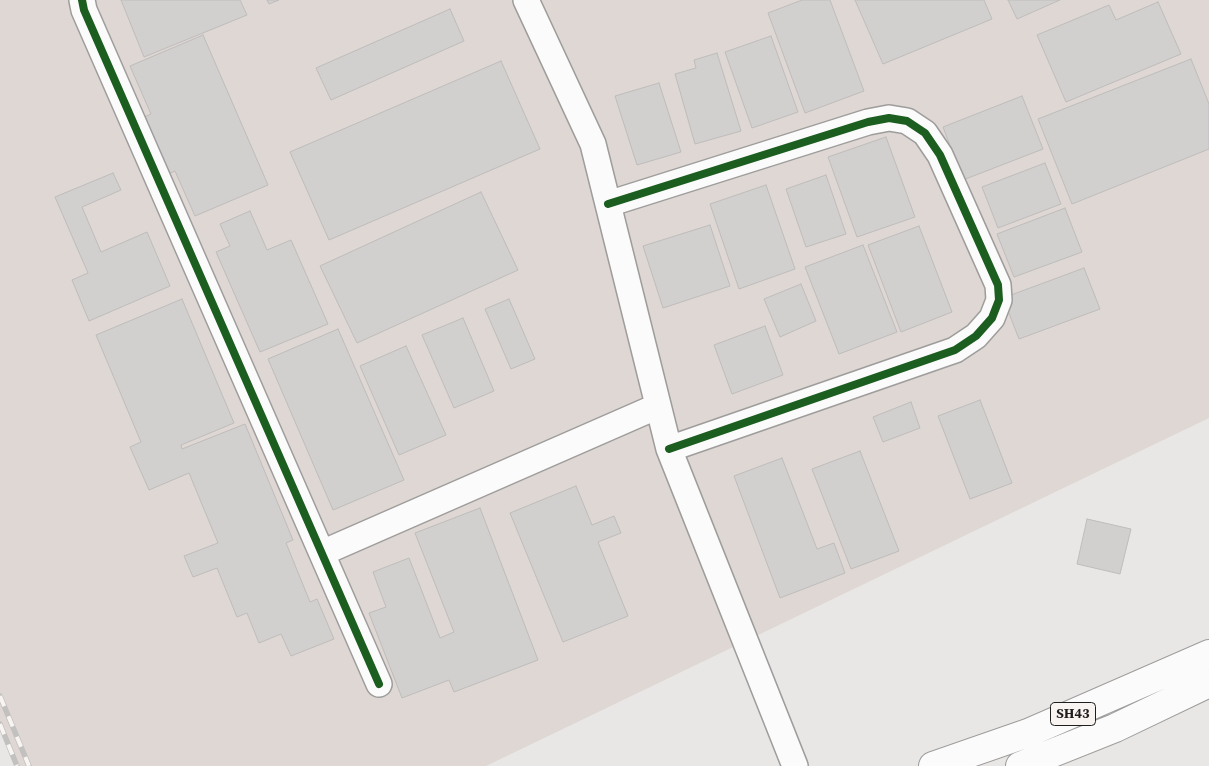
<!DOCTYPE html>
<html>
<head>
<meta charset="utf-8">
<style>
  body { margin:0 }
  canvas { display:block; background:#e9e7e5 }
</style>
</head>
<body>
<canvas width="1209" height="766"></canvas>
<script>
const ctx = document.querySelector('canvas').getContext('2d');
ctx.lineJoin = 'round';
function fillPath(path, color) { ctx.fillStyle = color; ctx.fill(path, 'evenodd'); }
const shape = rows => new Path2D(rows.map(r => 'M' + r).join(''));
function strokePath(path, color, width, dash) { ctx.strokeStyle = color; ctx.lineWidth = width; ctx.lineCap = dash ? 'butt' : 'round'; ctx.setLineDash(dash || []); ctx.stroke(path); }
function write(font, color, halo, rows, align = 'center') {
  ctx.font = font + ' "Source Serif 4",serif'; ctx.lineWidth = 4; ctx.setLineDash([]); ctx.textBaseline = 'middle'; ctx.strokeStyle = halo; ctx.fillStyle = color; for (const [text, x, y, turn = 0] of rows) {
    ctx.save(); ctx.translate(x, y); ctx.rotate((+turn || 0) * Math.PI / 180); ctx.textAlign = isNaN(turn) ? turn : align; if (halo) ctx.strokeText(text, 0, 0); ctx.fillText(text, 0, 0); ctx.restore();
  }
}
const built = shape([
  [0,0,1209,0,1209,418,486,766,20,766,0,726]
]);
const building = shape([
  [121,0,240,0,247,15,144,57,121,0],
  [267,0,279,0,269,4,267,0],
  [802,0,830,0,864,91,805,113,768,13,802,0],
  [855,0,984,0,992,19,883,64,855,0],
  [1008,0,1060,0,1017,19,1008,0],
  [1158,2,1181,54,1066,102,1037,35,1109,5,1116,20,1158,2],
  [450,9,464,41,331,100,316,68,450,9],
  [203,35,268,185,195,216,175,171,166,175,142,118,151,114,130,66,203,35],
  [771,36,798,112,752,128,725,52,771,36],
  [717,53,741,131,695,144,675,74,696,68,694,60,717,53],
  [1191,59,1209,104,1209,149,1072,204,1038,119,1191,59],
  [501,61,540,149,329,240,290,152,501,61],
  [659,83,681,152,637,165,615,96,659,83],
  [1022,96,1043,149,963,180,943,127,1022,96],
  [886,137,915,217,857,237,828,157,886,137],
  [1045,163,1061,204,998,228,982,187,1045,163],
  [113,173,121,190,82,207,101,252,147,232,170,286,89,321,72,280,88,273,55,197,113,173],
  [826,175,846,234,806,247,786,189,826,175],
  [766,185,795,269,739,289,710,204,766,185],
  [481,192,518,270,357,343,320,266,481,192],
  [1065,208,1082,252,1014,277,997,234,1065,208],
  [250,211,267,250,291,240,328,324,260,352,216,252,230,246,220,224,250,211],
  [710,225,730,286,663,308,643,246,710,225],
  [919,226,952,312,901,332,868,245,919,226],
  [863,245,897,332,839,354,805,267,863,245],
  [1084,268,1100,309,1019,339,1003,298,1084,268],
  [801,284,816,321,780,337,764,299,801,284],
  [182,299,234,423,181,445,182,449,245,424,293,540,286,543,310,602,317,599,334,639,291,656,281,634,259,643,247,613,237,617,217,568,193,577,184,556,218,543,189,473,149,490,130,447,141,442,96,335,182,299],
  [509,299,535,359,511,369,485,309,509,299],
  [463,318,494,391,454,408,422,335,463,318],
  [765,326,783,375,732,394,714,345,765,326],
  [338,329,404,480,333,510,268,359,338,329],
  [406,346,446,435,399,455,360,366,406,346],
  [980,400,1012,483,970,499,938,416,980,400],
  [911,402,920,428,883,442,873,417,911,402],
  [860,451,899,551,851,569,812,469,860,451],
  [782,458,817,549,834,543,845,573,780,598,734,476,782,458],
  [576,486,592,525,614,516,621,533,598,542,628,616,563,642,510,513,576,486],
  [480,508,538,660,454,692,449,680,402,698,369,613,386,607,373,572,409,558,440,638,454,632,415,533,480,508],
  [1087,519,1131,529,1120,574,1077,564,1087,519]
]);
const minor = shape([
  [82,0,84,10,379,684],
  [526,0,593,144,669,449,795,766],
  [608,204,868,122,889,118,907,121,925,133,940,155,998,285,999,300,992,318,976,336,955,350,669,449],
  [322,553,658,406]
]);
const primary = shape([
  [933,766,1028,733,1209,654],
  [1020,766,1115,728,1209,683]
]);
const rail = shape([
  [0,696,29,766],
  [0,724,17,766]
]);
const cycleway = shape([
  [82,0,84,10,379,684],
  [608,204,868,122,889,118,907,121,925,133,940,155,998,285,999,300,992,318,976,336,955,350,669,449]
]);
const shields = [
  [1073,714,45]
];
const shieldNames = [
  ["SH43",1073,714]
];
fillPath(built, '#ded7d3');
fillPath(building, '#d1d0cf');
strokePath(building, '#bfbdbc', 1);
strokePath(minor, '#9e9d9c', 28);
strokePath(primary, '#9e9d9c', 30);
strokePath(minor, '#fcfbfb', 25);
strokePath(primary, '#fcfbfb', 28);
strokePath(rail, '#c2c1c0', 5.5);
strokePath(rail, '#f8f4f2', 4, [11]);
strokePath(cycleway, '#1b5e20', 8);
for (const [x, y, w] of shields) { const box = new Path2D(); box.roundRect(x - w / 2, y - 11.5, w, 23, 4); ctx.fillStyle = '#f8f4f2'; ctx.fill(box); strokePath(box, '#1f1e1d', 1); }
write('bold 14px', '#1f1e1d', null, shieldNames);
</script>
</body>
</html>
